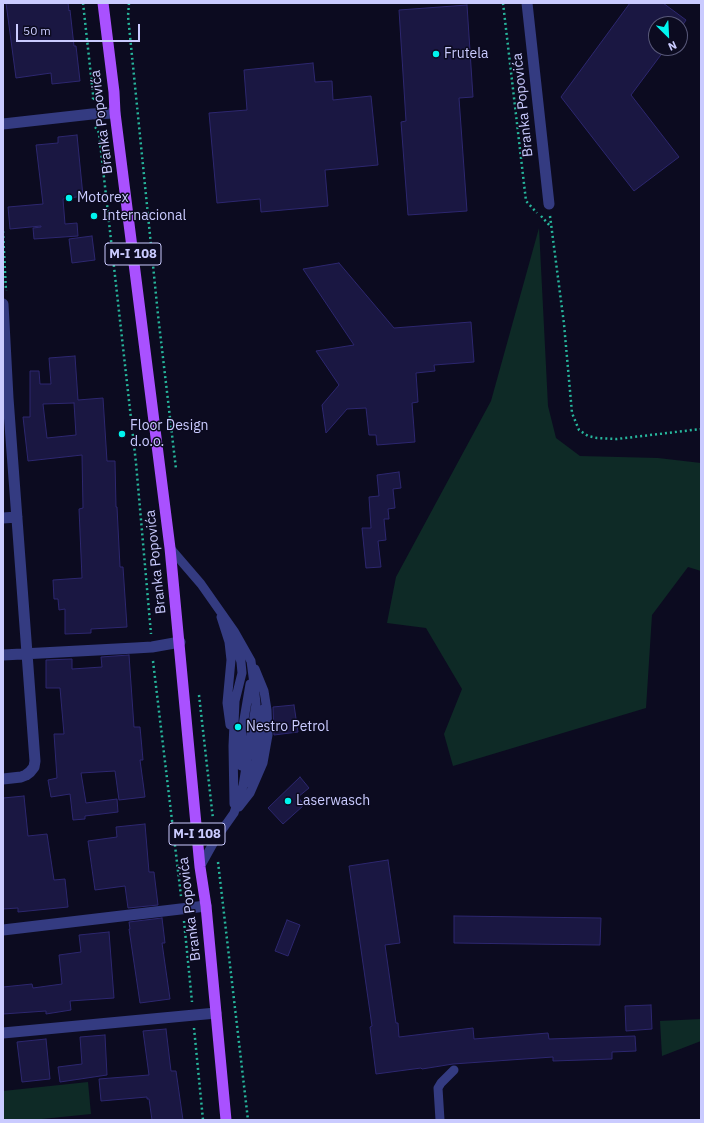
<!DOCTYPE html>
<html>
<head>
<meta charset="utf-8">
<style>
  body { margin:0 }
  #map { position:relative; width:704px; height:1123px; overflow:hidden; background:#0c0b20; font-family:"IBM Plex Sans",sans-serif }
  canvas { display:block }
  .frame { position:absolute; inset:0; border:4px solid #cacbff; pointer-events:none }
  .north { position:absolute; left:648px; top:16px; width:40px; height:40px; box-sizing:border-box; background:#0c0b20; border:1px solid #585879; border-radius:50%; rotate:156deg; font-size:11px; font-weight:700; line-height:16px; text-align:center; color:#cacbff }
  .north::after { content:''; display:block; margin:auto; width:14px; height:18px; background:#00f5ef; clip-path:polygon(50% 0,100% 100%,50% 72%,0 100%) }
  .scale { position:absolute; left:16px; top:24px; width:124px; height:18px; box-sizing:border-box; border:2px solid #cacbff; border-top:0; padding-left:5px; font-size:12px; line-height:14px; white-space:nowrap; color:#cacbff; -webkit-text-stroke:3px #0c0b20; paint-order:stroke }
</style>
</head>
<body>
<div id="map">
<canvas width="704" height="1123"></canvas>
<div class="frame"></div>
<div class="north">N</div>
<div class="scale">50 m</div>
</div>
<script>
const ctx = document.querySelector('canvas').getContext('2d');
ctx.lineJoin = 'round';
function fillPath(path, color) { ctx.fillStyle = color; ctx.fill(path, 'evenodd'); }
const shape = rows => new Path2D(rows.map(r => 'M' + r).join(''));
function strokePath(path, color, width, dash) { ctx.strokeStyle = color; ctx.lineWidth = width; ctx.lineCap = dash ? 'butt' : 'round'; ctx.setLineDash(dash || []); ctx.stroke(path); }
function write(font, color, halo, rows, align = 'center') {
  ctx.font = font + ' "IBM Plex Sans",sans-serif'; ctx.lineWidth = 3; ctx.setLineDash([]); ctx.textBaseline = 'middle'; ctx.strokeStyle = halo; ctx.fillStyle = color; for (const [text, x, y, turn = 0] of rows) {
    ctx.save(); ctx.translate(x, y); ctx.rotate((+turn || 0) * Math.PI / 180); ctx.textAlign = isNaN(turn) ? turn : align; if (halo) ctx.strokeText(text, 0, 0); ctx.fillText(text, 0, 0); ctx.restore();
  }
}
const green = shape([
  [539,228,548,406,556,438,580,456,658,458,701,463,701,571,688,567,652,615,646,708,453,766,444,734,462,689,426,628,387,623,396,577,491,401],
  [701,1019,701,1041,662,1056,660,1021],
  [88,1082,91,1114,32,1120,3,1120,3,1091]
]);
const building = shape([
  [6,3,68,3,69,11,70,10,74,46,76,46,80,81,52,84,51,73,16,78,6,3],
  [630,3,663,3,686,20,680,29,680,24,656,24,656,48,666,48,631,95,679,157,634,191,561,97,630,3],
  [467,5,473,97,459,98,467,211,408,215,401,122,406,121,399,10,467,5],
  [313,63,315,82,332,81,333,100,371,96,378,165,325,170,328,206,261,212,260,199,217,203,209,113,247,110,244,70,313,63],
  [77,135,83,196,63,199,65,224,77,223,78,236,34,239,33,228,41,227,41,226,10,229,8,207,43,204,36,145,58,143,58,137,77,135],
  [92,236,95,260,72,263,69,239,92,236],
  [339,263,394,328,471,322,474,362,434,365,435,371,416,373,418,402,412,403,415,442,377,445,376,435,369,435,366,408,347,409,326,433,322,405,339,385,316,351,354,345,303,269,339,263],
  [75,356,78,400,103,398,107,461,115,461,116,507,117,507,120,567,123,567,127,627,91,629,91,633,65,634,65,609,59,610,58,599,54,599,53,580,82,578,79,509,83,508,82,455,28,461,23,417,30,417,30,371,39,371,40,384,51,384,49,358,75,356],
  [74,403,76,435,47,438,43,404,74,403],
  [399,472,401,488,393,489,395,508,388,509,389,519,384,519,386,540,378,541,381,567,366,568,362,528,371,528,369,497,379,496,377,475,399,472],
  [129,655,134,727,140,727,143,760,140,760,145,797,119,800,115,771,81,773,86,803,117,799,118,812,85,816,85,819,73,820,70,794,51,797,48,780,57,778,54,734,64,734,60,688,46,688,46,660,72,659,72,669,102,667,101,657,129,655],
  [294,705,298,732,274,735,273,707,294,705],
  [300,777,309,788,298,797,304,805,283,824,268,808,300,777],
  [24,796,28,836,47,834,54,880,65,879,68,907,18,912,18,908,3,909,3,798,24,796],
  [145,824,149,872,154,872,158,905,128,908,125,886,95,890,88,841,117,837,116,827,145,824],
  [388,860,400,943,385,945,396,1023,398,1023,399,1037,473,1028,474,1039,548,1033,549,1039,635,1036,636,1051,612,1052,612,1059,553,1061,553,1057,453,1064,422,1069,421,1068,376,1074,370,1027,372,1026,349,866,388,860],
  [454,916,601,918,600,945,454,943,454,916],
  [162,918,165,943,162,943,170,999,140,1003,129,929,130,929,129,922,162,918],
  [287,920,300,925,288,956,275,951,287,920],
  [109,932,114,998,70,1001,71,1010,46,1014,46,1011,3,1014,3,987,32,984,33,988,62,984,59,955,81,952,79,935,109,932],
  [651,1005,652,1029,626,1031,625,1006,651,1005],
  [166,1029,171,1071,176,1071,183,1120,152,1120,149,1099,147,1099,147,1097,101,1101,99,1079,149,1075,143,1031,166,1029],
  [105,1035,107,1075,60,1082,58,1067,82,1064,80,1037,105,1035],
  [46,1039,50,1079,22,1082,17,1042,46,1039]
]);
const path = shape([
  [83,3,93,94,93,99,91,101],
  [129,3,128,16,158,315,176,469],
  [503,3,526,201,537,213],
  [95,127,97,129,99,133,136,463,151,634],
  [541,216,551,227],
  [550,216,564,324,572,413,579,430,588,436,597,438,617,439,701,429],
  [3,231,6,291],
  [153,661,181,896],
  [199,695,213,819],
  [218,862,248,1120],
  [184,921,192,1002],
  [194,1028,203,1120]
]);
const service = shape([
  [170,548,201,584,234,631,251,661,254,684,256,704,243,786,234,813,215,840,200,867],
  [221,617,229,642,231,660,227,703,230,725],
  [234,640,241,662,242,673,235,701,233,746,234,804],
  [241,766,242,731,250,684],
  [249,783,256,762,263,709],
  [239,807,250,793,263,763,268,735,267,710,264,691,255,669],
  [440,1120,438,1088,441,1083,454,1070]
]);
const minor = shape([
  [527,3,549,204],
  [3,124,92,114,115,113],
  [3,304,8,398,35,761,34,767,30,772,26,775,21,777,3,779],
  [3,518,17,517],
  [3,655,135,648,152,647,180,642],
  [3,930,206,906],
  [3,1033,216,1013]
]);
const primary = shape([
  [103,3,114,92,115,113,170,548,200,867,206,906,226,1120]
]);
const markers = [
  [436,54,4,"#00f5ef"],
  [69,198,4,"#00f5ef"],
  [94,216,4,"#00f5ef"],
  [122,434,4,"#00f5ef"],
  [238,727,4,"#00f5ef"],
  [288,801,4,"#00f5ef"]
];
const shields = [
  [133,254,56],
  [197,834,56]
];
const shieldNames = [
  ["M-I 108",133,254],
  ["M-I 108",197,834]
];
const poiNames = [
  ["Frutela",444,54],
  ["Motorex",77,198],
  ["Internacional",102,216],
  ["Floor Design",130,426],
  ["d.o.o.",130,442],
  ["Nestro Petrol",246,727],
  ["Laserwasch",296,801]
];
const streetNames = [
  ["Branka Popovića",523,105,-96],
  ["Branka Popovića",102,122,-97],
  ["Branka Popovića",156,562,-96],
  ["Branka Popovića",190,909,-97]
];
fillPath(green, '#0e2a26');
fillPath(building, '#1a1742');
strokePath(building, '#2d276f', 1);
strokePath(path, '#27b69c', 2.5, [2, 3]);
strokePath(service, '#343b81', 9);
strokePath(minor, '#343b81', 11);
strokePath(primary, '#a951ff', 11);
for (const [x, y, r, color] of markers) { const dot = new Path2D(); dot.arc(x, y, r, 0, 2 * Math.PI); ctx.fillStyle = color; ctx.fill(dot); strokePath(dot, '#0c0b20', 1.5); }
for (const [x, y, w] of shields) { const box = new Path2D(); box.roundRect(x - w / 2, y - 11, w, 22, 3); ctx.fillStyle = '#0c0b20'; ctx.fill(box); strokePath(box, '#cacbff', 1); }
write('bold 13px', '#cacbff', null, shieldNames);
write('14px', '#cacbff', '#0c0b20', poiNames, 'left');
write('14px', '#cacbff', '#0c0b20', streetNames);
</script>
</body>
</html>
